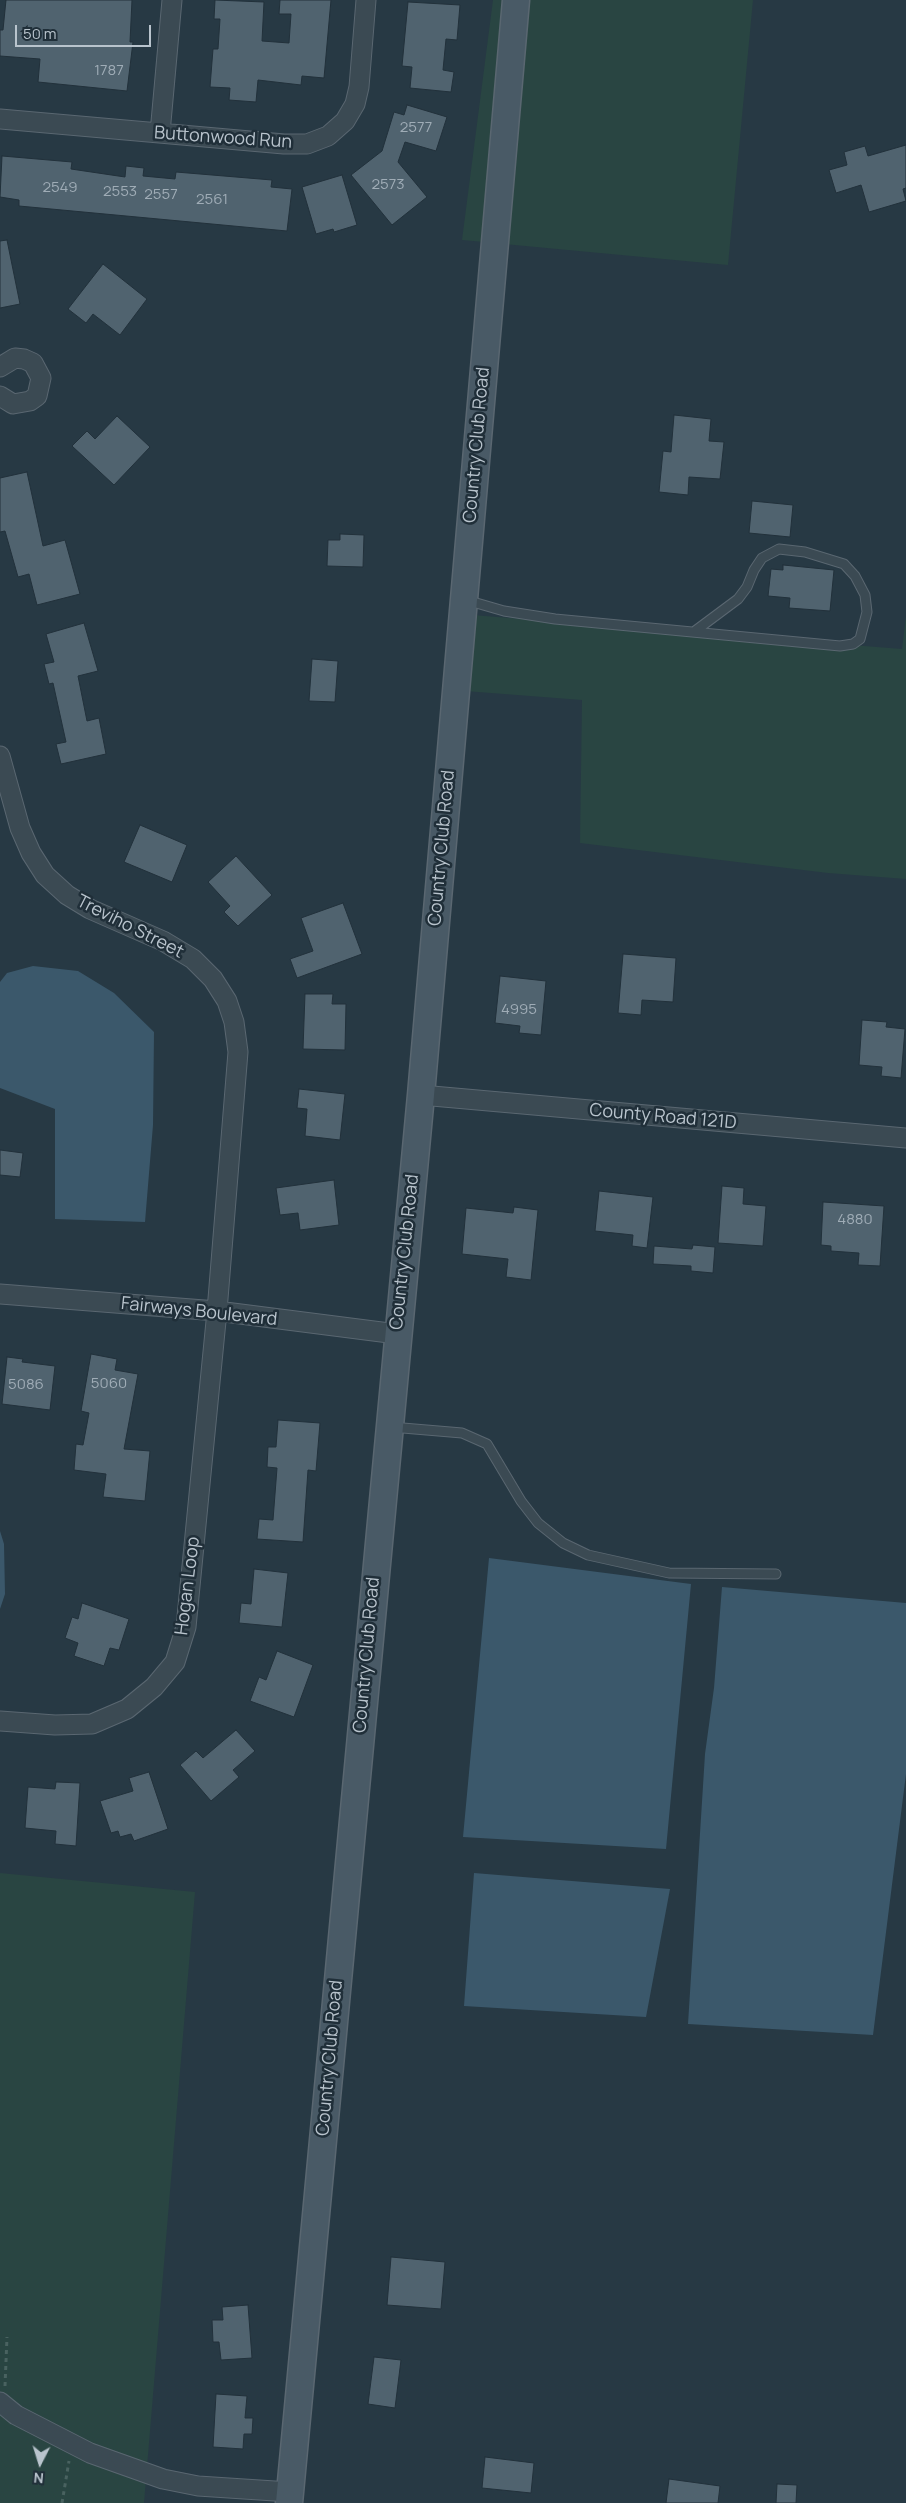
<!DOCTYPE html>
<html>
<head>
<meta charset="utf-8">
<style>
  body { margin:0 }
  #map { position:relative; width:906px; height:2503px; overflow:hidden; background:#273944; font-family:Manrope,sans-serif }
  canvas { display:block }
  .north { position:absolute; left:15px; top:2438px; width:50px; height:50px; -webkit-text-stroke:4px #202f39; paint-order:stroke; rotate:185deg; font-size:14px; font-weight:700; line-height:20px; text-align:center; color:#b9c4cd }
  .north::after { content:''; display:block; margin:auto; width:18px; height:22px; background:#b9c4cd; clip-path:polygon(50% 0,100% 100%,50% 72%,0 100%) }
  .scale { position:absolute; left:15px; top:25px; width:136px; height:22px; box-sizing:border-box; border:2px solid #b9c4cd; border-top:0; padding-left:6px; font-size:15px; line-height:18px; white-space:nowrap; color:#b9c4cd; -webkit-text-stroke:4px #202f39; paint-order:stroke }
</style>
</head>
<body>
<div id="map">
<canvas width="906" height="2503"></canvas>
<div class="north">N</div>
<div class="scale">50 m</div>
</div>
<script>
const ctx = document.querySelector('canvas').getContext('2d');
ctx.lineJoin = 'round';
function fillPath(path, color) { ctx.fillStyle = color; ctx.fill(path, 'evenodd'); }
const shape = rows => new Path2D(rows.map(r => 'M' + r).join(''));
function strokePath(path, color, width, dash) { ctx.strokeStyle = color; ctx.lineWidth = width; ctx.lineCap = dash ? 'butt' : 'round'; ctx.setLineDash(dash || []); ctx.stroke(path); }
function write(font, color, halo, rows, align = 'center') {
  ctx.font = font + ' Manrope,sans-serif'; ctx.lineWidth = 5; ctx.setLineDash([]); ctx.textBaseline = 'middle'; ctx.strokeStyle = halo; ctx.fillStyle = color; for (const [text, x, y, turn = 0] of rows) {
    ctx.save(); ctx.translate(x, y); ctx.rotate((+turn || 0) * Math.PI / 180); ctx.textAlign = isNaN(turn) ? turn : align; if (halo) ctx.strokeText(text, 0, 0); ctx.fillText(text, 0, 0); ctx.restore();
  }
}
const green = shape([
  [493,0,507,0,485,242,462,240],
  [525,0,753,0,728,265,504,244],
  [472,615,902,649,906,616,906,879,828,873,580,843,582,700,465,691],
  [0,1873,195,1892,144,2503,0,2503]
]);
const water = shape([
  [33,966,78,971,114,993,154,1032,153,1125,145,1222,55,1219,55,1109,0,1088,0,982,7,973],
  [0,1531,4,1544,5,1594,0,1609],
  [489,1558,691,1584,666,1849,463,1837],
  [722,1587,906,1603,906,1774,873,2035,688,2024,705,1754,714,1688],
  [474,1873,670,1889,646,2017,464,2006]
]);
const building = shape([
  [6,0,132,0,130,42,133,42,127,91,38,82,40,59,0,56,0,30,3,30,6,0],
  [215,0,264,2,262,41,289,43,291,14,279,14,280,0,331,0,324,78,302,76,301,85,258,80,256,102,229,100,230,88,210,87,213,49,218,49,220,19,214,19,215,0],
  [408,2,460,5,457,40,446,39,443,70,454,72,451,92,410,88,412,67,402,66,408,2],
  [407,105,447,117,436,151,405,142,398,162,427,197,392,225,351,175,382,151,394,112,404,115,407,105],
  [906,145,906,188,903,189,906,201,869,212,861,185,836,193,829,170,847,165,844,152,865,146,868,156,906,145],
  [2,156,72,162,71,169,125,177,126,166,144,168,143,176,175,179,176,172,272,180,271,187,292,189,287,231,19,206,19,200,0,197,2,156],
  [342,175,357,225,334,232,333,229,316,234,302,187,342,175],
  [7,240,20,304,0,308,0,241,7,240],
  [103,264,147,299,120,335,93,314,86,323,68,309,103,264],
  [674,415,711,419,709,441,724,442,720,479,689,477,688,495,659,492,663,451,671,452,674,415],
  [117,416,150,447,114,485,72,446,87,431,95,439,117,416],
  [27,472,43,546,65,540,80,594,37,605,29,574,18,577,5,531,0,532,0,478,27,472],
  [752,501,793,505,790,537,749,533,752,501],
  [340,534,364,535,363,567,327,566,328,540,340,540,340,534],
  [783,565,834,570,830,611,789,608,790,598,768,596,771,569,783,570,783,565],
  [84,623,98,671,78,676,87,721,99,718,106,754,61,764,56,744,66,742,53,683,49,684,44,664,54,662,46,634,84,623],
  [312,659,338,661,335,702,309,701,312,659],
  [140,825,187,845,172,882,124,862,140,825],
  [236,856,272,895,238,926,224,912,230,906,208,882,236,856],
  [343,903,362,954,297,978,290,959,313,951,301,918,343,903],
  [623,954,676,958,673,1002,642,1000,641,1015,618,1013,623,954],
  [500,976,546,981,541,1035,519,1033,520,1026,495,1023,500,976],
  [305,994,333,994,332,1004,346,1004,345,1050,303,1049,305,994],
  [862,1020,887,1022,886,1027,905,1029,901,1078,881,1076,882,1067,859,1065,862,1020],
  [299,1089,345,1094,340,1140,305,1136,307,1109,297,1108,299,1089],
  [0,1150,23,1153,20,1177,0,1175,0,1150],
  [334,1180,339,1225,300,1230,298,1213,280,1215,276,1188,334,1180],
  [722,1186,744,1188,743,1204,766,1206,763,1246,718,1243,722,1186],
  [599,1191,653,1197,647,1248,632,1246,633,1235,595,1231,599,1191],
  [823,1202,884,1206,880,1266,858,1265,859,1253,831,1251,831,1246,821,1245,823,1202],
  [514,1207,538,1210,531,1280,506,1277,508,1259,462,1254,466,1208,513,1213,514,1207],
  [693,1245,715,1247,713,1273,691,1271,691,1266,653,1264,654,1246,692,1249,693,1245],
  [91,1354,117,1359,115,1370,138,1374,124,1449,150,1451,145,1501,103,1497,106,1474,74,1470,76,1444,83,1445,89,1413,81,1411,91,1354],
  [7,1357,23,1359,22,1362,55,1366,50,1410,2,1404,7,1357],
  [278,1420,320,1423,316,1471,308,1470,303,1542,257,1539,259,1519,273,1520,277,1468,267,1467,268,1447,276,1447,278,1420],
  [254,1569,288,1573,282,1627,239,1623,241,1603,251,1604,254,1569],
  [82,1603,129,1619,119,1650,110,1648,104,1666,74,1656,78,1643,65,1638,72,1617,78,1619,82,1603],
  [277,1651,313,1665,294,1717,250,1701,259,1677,266,1680,277,1651],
  [236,1730,255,1751,233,1770,239,1777,211,1801,180,1765,196,1751,203,1758,236,1730],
  [149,1772,168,1829,134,1841,131,1834,120,1837,118,1831,111,1833,100,1801,133,1791,129,1778,149,1772],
  [56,1782,80,1783,76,1846,55,1844,56,1831,25,1828,28,1787,55,1789,56,1782],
  [391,2257,445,2262,441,2309,387,2305,391,2257],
  [248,2305,252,2358,221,2360,219,2342,213,2342,212,2320,223,2320,222,2307,248,2305],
  [374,2357,401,2360,395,2408,368,2404,374,2357],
  [216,2394,247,2396,245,2418,253,2418,252,2434,244,2434,243,2449,213,2447,216,2394],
  [485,2457,534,2463,531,2493,482,2488,485,2457],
  [669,2479,720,2486,718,2503,666,2503,669,2479],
  [777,2484,797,2485,796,2503,776,2503,777,2484]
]);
const path = shape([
  [5,2386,7,2337],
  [62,2503,69,2461]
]);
const lane = shape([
  [466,600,504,611,555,619,840,646,853,644,860,639,867,612,865,595,855,576,844,564,805,552,779,549,762,558,754,570,747,587,738,599,695,631],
  [391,1427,462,1433,487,1444,521,1501,538,1523,563,1543,588,1555,669,1573,776,1574]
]);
const street = shape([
  [0,119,284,144,307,144,328,136,345,121,355,104,359,87,366,0],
  [160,133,172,0],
  [0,367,15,358,24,359,33,363,41,378,37,396,30,401,13,404,0,396],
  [0,756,20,828,31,853,45,875,67,895,90,909,163,941,193,959,213,979,227,1001,234,1022,238,1052,217,1311,186,1627,175,1662,154,1687,127,1709,92,1724,55,1725,0,1721],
  [421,1095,906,1138],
  [0,1294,217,1311,397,1334],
  [0,2402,16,2415,90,2453,163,2479,198,2486,290,2492]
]);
const secondary = shape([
  [289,2503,421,1095,516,0]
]);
const numberNames = [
  ["1787",109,71],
  ["2577",416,128],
  ["2573",388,185],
  ["2549",60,188],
  ["2553",120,192],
  ["2557",161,195],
  ["2561",212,200],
  ["4995",519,1010],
  ["4880",855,1220],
  ["5060",109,1384],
  ["5086",26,1385]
];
const streetNames = [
  ["Buttonwood Run",223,138,4],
  ["Country Club Road",477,445,-85],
  ["Country Club Road",442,848,-85],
  ["Treviho Street",130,927,27],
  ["County Road 121D",663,1117,5],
  ["Country Club Road",405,1252,-84],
  ["Fairways Boulevard",199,1312,6],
  ["Hogan Loop",188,1586,-83],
  ["Country Club Road",367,1655,-85],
  ["Country Club Road",330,2058,-85]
];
fillPath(green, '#294542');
fillPath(water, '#3b586b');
fillPath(building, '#50636f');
strokePath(building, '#22313b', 1);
strokePath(lane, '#5a6771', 11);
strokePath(street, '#5a6771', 21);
strokePath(secondary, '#5a6771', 29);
strokePath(path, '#496260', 3, [4, 4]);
strokePath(lane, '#3b4a53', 9);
strokePath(street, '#3b4a53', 19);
strokePath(secondary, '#495a66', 26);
write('15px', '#9facb6', null, numberNames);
write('18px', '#b9c4cd', '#202f39', streetNames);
</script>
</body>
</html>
